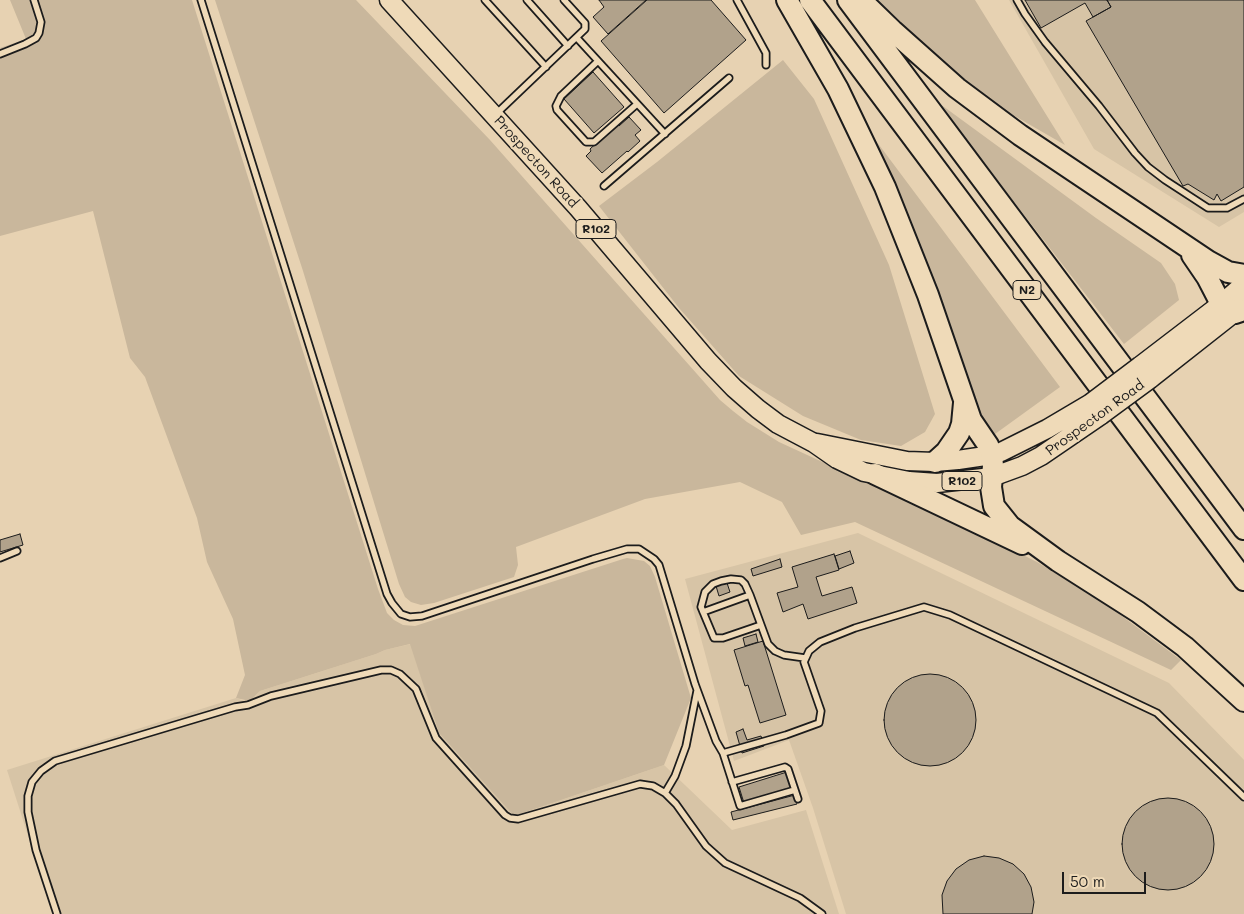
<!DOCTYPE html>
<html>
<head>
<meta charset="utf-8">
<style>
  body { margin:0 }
  #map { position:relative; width:1244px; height:914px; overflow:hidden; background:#e7d2b2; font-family:Mali,sans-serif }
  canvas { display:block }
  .scale { position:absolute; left:1062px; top:872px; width:84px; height:22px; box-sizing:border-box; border:2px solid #1c1c1c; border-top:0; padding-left:6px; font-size:15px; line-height:18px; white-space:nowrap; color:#1c1c1c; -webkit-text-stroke:4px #efdab8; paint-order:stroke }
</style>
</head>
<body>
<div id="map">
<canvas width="1244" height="914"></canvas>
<div class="scale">50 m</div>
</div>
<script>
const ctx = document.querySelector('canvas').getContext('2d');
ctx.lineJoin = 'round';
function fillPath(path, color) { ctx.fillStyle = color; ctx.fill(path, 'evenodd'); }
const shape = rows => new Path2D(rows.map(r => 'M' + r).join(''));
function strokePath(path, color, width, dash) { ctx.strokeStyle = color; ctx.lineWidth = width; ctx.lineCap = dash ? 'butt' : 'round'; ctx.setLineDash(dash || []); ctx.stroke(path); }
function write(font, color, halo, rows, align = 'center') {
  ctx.font = font + ' Mali,sans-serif'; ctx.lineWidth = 4; ctx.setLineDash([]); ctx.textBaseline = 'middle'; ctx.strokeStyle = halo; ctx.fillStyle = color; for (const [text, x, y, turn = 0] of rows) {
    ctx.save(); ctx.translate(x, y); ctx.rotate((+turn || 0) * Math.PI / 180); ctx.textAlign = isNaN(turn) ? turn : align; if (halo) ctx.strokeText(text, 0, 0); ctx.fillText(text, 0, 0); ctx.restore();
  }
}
const built = shape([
  [1009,0,1244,0,1244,212,1219,227,1094,149],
  [858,533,1169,683,1244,760,1244,914,846,914,813,808,789,740,734,761,685,579],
  [411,644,439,733,514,816,664,765,732,830,806,810,839,914,53,914,7,770,236,698,245,701,255,697,260,691,376,654,385,650]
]);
const green = shape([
  [10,0,192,0,378,589,387,613,394,620,403,625,415,626,623,559,627,558,644,561,650,566,655,577,691,698,664,765,514,816,439,733,410,644,385,650,376,654,260,691,250,701,236,698,245,675,233,619,207,562,197,518,145,377,130,358,93,211,0,236,0,48,26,39],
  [215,0,356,0,490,140,720,400,733,411,747,422,779,442,1003,545,1037,562,1103,602,1181,660,1171,670,855,522,801,535,782,502,740,482,645,499,516,547,518,565,514,577,434,603,421,605,411,602,405,597,399,584,303,271],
  [878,0,975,0,1065,145,994,104,924,47],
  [783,60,814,99,889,265,935,414,925,432,901,446,861,440,803,416,739,376,679,308,599,206,657,162],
  [936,101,1096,218,1161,263,1175,284,1179,300,1124,344],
  [853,110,1060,387,995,434,973,420,959,354,933,278]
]);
const building = shape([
  [599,0,646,0,608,34,593,17,604,7,599,0],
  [647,0,711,0,746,40,664,113,601,41,647,0],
  [1025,0,1107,0,1111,7,1093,17,1085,3,1041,28,1025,0],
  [1107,0,1244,0,1244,187,1221,201,1217,194,1214,200,1188,184,1183,186,1086,21,1111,7,1107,0],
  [593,72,624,107,594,133,564,99,593,72],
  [629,117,641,130,635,135,640,141,628,152,627,151,602,173,586,156,591,151,590,149,617,124,619,126,629,117],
  [20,534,23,545,0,552,0,540,20,534],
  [850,551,854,563,839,569,835,556,850,551],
  [834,554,839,570,816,577,822,596,852,587,857,603,808,619,803,604,783,612,777,593,798,587,792,567,834,554],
  [780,559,782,567,753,576,751,569,780,559],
  [727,583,730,592,719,596,716,586,727,583],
  [756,634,758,642,745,646,743,638,756,634],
  [763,641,786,715,760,723,748,685,745,686,734,650,763,641],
  '884 720a46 46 0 1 1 92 0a46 46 0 1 1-92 0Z',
  [743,729,747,740,761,736,764,746,742,753,736,732,743,729],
  [787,772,792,788,744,803,739,787,787,772],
  [795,795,797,804,733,820,731,812,795,795],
  '1122 844a46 46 0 1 1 92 0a46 46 0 1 1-92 0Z',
  [984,856,999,858,1013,864,1024,874,1031,887,1034,902,1032,914,943,914,942,895,947,881,956,869,969,860,984,856]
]);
const service = shape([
  [201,0,387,594,392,603,401,614,410,617,422,616,593,559,627,549,639,549,654,559,659,565,695,684,716,741,723,753,740,806,795,790],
  [485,0,546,67],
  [527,0,568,46],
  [737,0,766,53,766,65],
  [1017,0,1025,14,1045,42,1099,106,1135,153,1148,167,1165,180,1208,208,1227,208,1244,199],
  [577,38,665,134],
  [0,54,25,44,36,38,39,33,41,22,34,0],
  [598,61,561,96,556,106,557,110,586,142,594,142,637,104],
  [496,114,585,29,585,23,564,0],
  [604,186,729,78],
  [0,558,17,551],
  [703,612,750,595],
  [761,625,723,638,714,638,701,607,705,592,713,584,721,581,731,579,741,580,745,584,750,595,768,644,775,651,784,655,805,658],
  [723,753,786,735,819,723,821,711,804,662,809,651,820,642,855,628,924,607,950,615,1157,713,1244,797],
  [732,782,785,767,788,769,798,799],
  [665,793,675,776,686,746,697,691],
  [57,914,36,850,28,812,28,796,32,782,41,771,55,761,235,707,248,705,271,696,381,670,391,670,400,674,416,689,436,738,505,815,510,818,518,819,640,784,653,786,665,793,676,804,706,846,725,863,800,898,822,914]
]);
const primary = shape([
  [389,0,578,208,708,361,734,388,758,409,778,424,814,443,837,459,864,472,909,481,937,483,992,477,1022,466,1041,456,1101,415],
  [1140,366,1221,304,1244,284],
  [1150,379,1244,305],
  [817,443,907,461,935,462,958,460,992,455,1001,452,1047,429,1091,403]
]);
const motorway = shape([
  [787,0,838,89,885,187,928,295,971,420,988,445,992,455,993,466,991,487,994,506,1010,526,1058,561,1138,612,1185,647,1244,701],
  [810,0,1244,580],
  [848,0,1244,529],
  [861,0,893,31,957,88,1020,135,1208,261,1228,272,1244,275],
  [1192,255,1207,277,1221,304,1235,313,1244,310],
  [935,462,946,452,959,433,962,424,964,403],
  [875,474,1022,544]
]);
const primaryBridge = shape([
  [1091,403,1140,366],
  [1101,415,1150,379]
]);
const shields = [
  [596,229,40],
  [1027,290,28],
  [962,481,40]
];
const shieldNames = [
  ["R102",596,229],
  ["N2",1027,290],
  ["R102",962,481]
];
const streetNames = [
  ["Prospecton Road",536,162,48],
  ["Prospecton Road",1095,418,-36]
];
fillPath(built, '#d7c4a6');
fillPath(green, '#c9b79c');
fillPath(building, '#b1a28b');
strokePath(building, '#1c1c1c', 1);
strokePath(service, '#1c1c1c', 9);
strokePath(primary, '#1c1c1c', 21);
strokePath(motorway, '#1c1c1c', 24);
strokePath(service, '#efdab8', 5.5);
strokePath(primary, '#efdab8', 18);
strokePath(motorway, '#efdab8', 20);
strokePath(primaryBridge, '#1c1c1c', 21, []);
strokePath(primaryBridge, '#efdab8', 18);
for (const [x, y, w] of shields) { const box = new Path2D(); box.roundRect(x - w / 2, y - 9.5, w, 19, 4); ctx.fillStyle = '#efdab8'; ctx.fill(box); strokePath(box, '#1c1c1c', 1); }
write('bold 12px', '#1c1c1c', null, shieldNames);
write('14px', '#1c1c1c', '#efdab8', streetNames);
</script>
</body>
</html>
